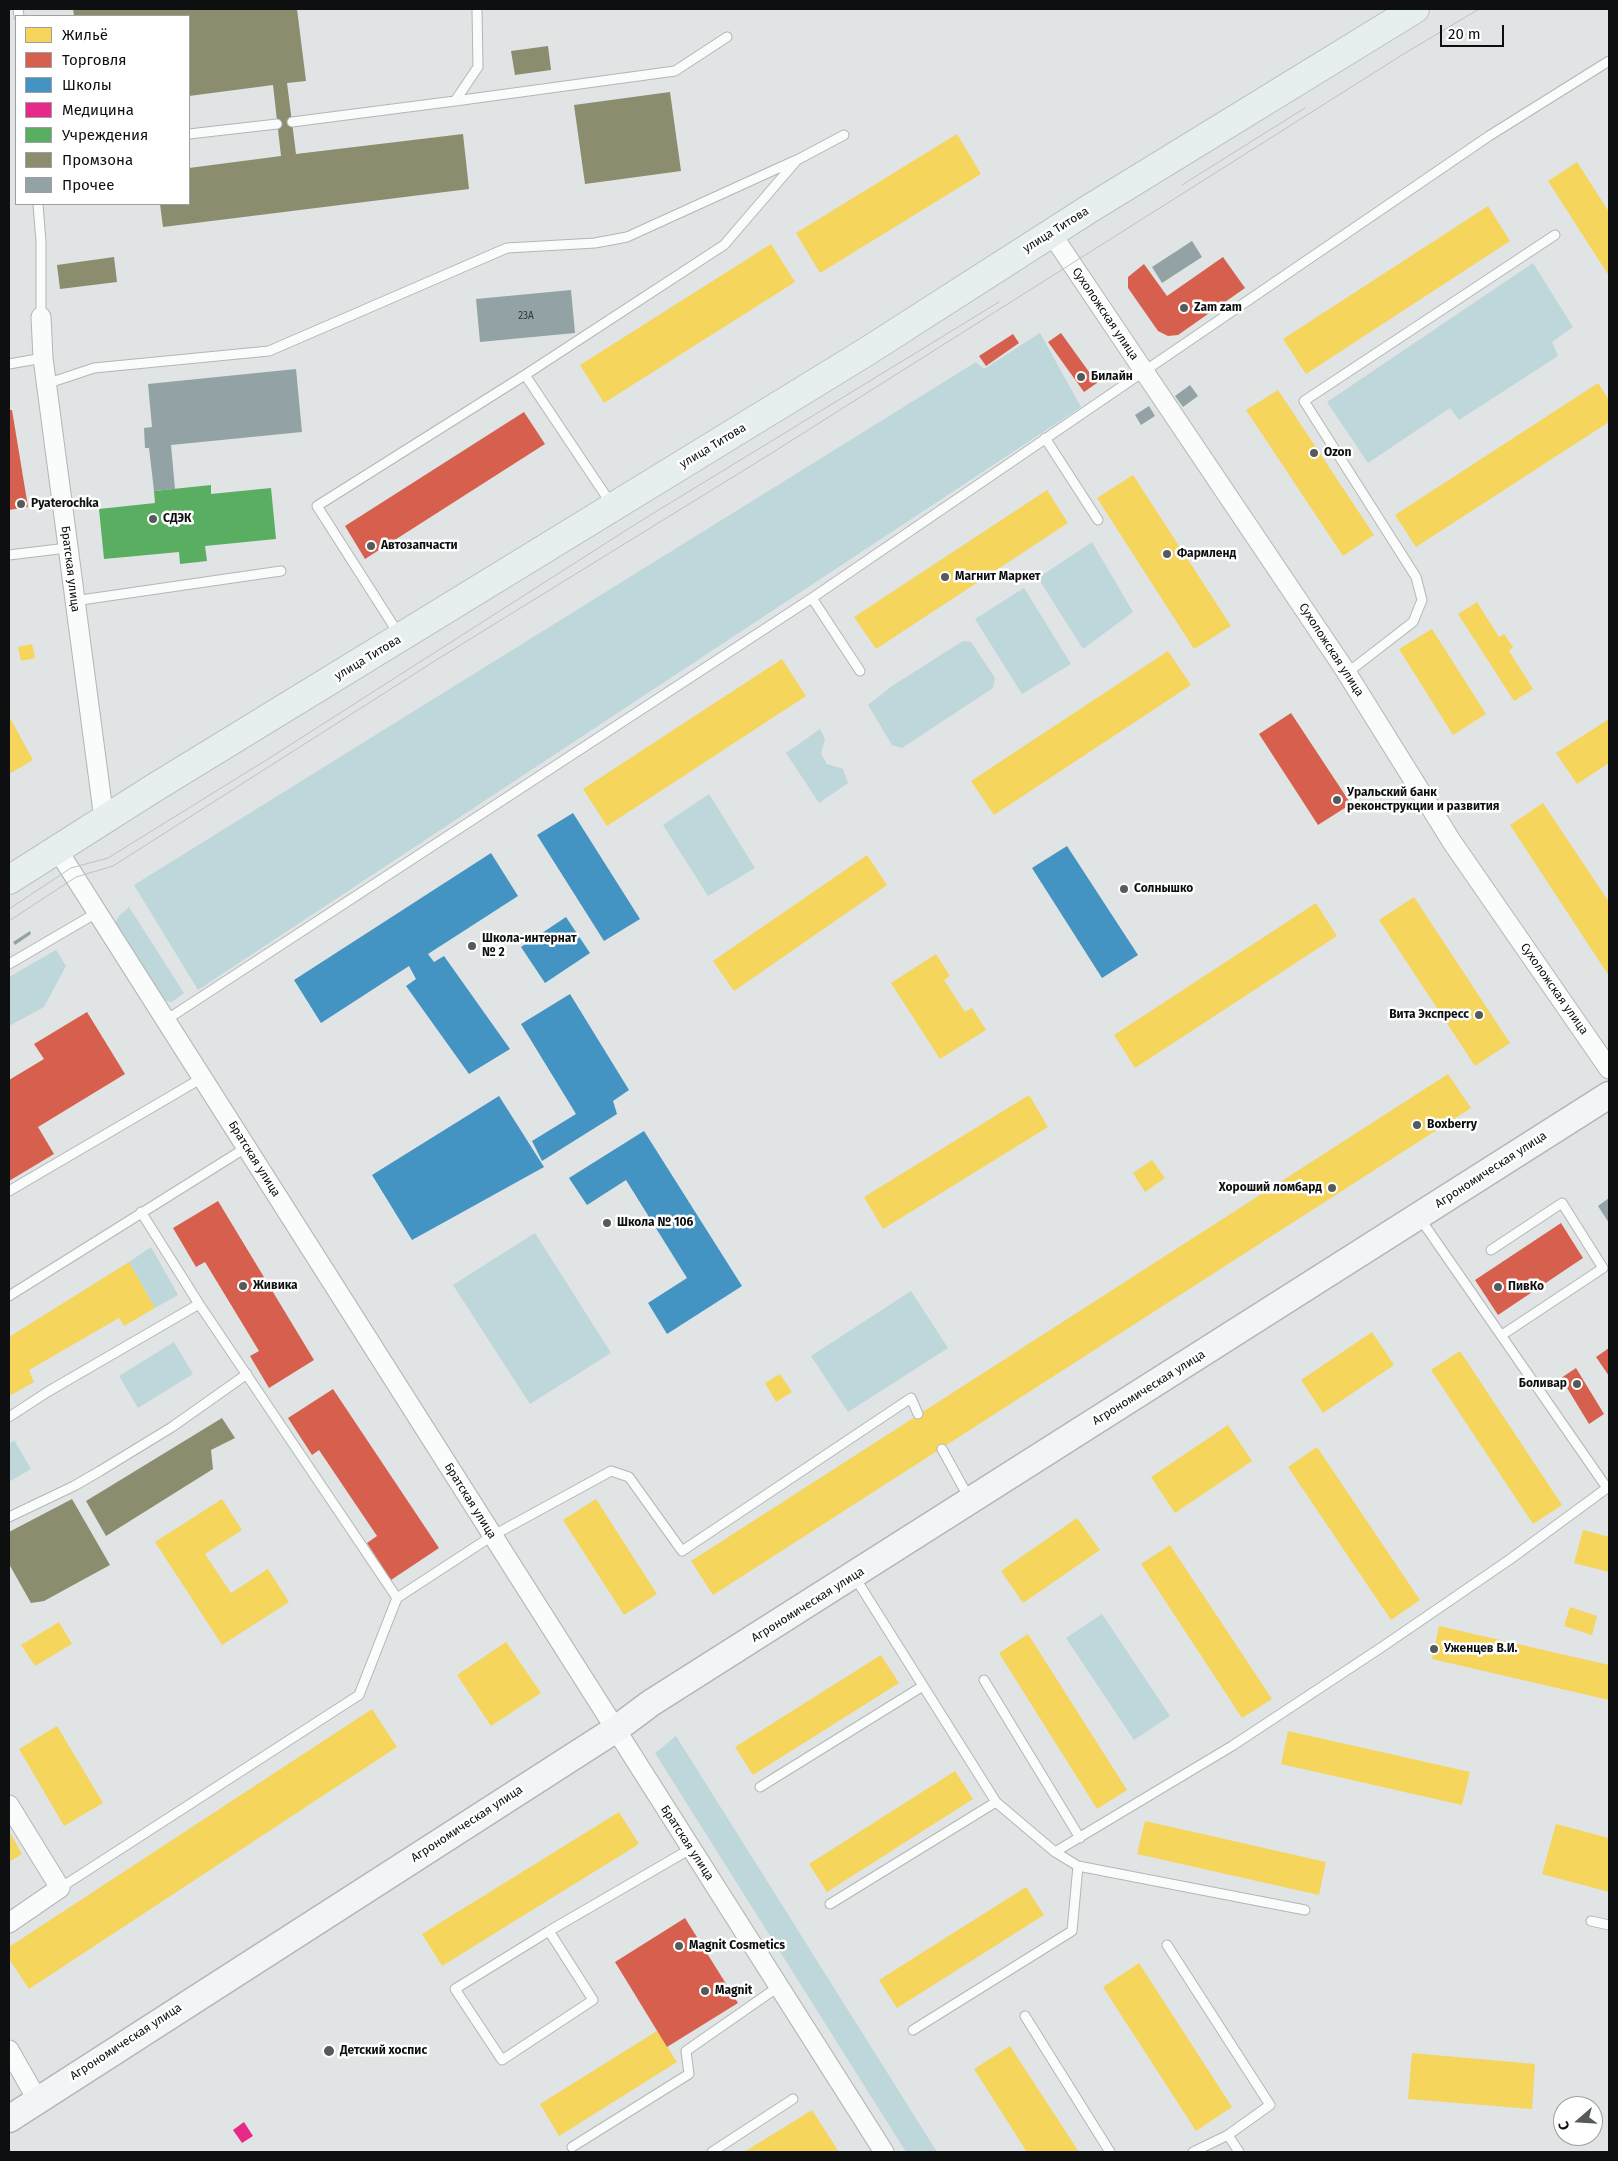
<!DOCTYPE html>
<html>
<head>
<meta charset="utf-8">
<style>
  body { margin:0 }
  #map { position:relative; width:1618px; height:2161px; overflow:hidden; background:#e0e4e4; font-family:"Fira Sans",sans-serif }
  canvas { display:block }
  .frame { position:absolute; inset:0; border:10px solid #0d0f10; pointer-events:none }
  .legend { position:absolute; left:15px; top:15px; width:175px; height:190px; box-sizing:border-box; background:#fff; border:1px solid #9e9f9f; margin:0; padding:6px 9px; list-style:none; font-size:15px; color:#0d0f10 }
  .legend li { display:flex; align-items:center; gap:10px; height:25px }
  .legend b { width:25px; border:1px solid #9e9f9f }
  .north { position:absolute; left:1553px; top:2096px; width:50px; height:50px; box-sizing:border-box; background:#fff; border:1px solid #9e9f9f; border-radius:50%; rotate:251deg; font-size:14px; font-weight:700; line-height:20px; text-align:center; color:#0d0f10 }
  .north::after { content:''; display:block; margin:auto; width:18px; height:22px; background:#575a5a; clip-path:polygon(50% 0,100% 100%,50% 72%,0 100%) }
  .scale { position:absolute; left:1440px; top:25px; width:64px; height:22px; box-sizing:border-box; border:2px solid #0d0f10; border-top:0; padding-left:6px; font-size:15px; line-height:18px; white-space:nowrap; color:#0d0f10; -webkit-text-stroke:4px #fff; paint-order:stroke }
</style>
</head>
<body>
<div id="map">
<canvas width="1618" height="2161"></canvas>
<div class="frame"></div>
<ul class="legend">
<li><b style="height:14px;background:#f6d55c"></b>Жильё</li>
<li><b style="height:14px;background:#d6604d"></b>Торговля</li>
<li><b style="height:14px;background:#4393c3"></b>Школы</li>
<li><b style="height:14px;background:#e7298a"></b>Медицина</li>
<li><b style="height:14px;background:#5aae61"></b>Учреждения</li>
<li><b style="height:14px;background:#8c8c6e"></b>Промзона</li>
<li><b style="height:14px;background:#93a2a4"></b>Прочее</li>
</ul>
<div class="north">С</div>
<div class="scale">20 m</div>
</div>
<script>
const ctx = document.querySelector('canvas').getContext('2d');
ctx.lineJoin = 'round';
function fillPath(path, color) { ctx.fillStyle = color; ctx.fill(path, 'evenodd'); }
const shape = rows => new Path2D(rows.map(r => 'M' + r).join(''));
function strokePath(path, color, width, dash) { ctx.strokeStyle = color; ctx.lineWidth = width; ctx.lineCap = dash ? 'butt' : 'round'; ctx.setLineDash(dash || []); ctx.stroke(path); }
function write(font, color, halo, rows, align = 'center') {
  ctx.font = font + ' "Fira Sans",sans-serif'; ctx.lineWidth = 5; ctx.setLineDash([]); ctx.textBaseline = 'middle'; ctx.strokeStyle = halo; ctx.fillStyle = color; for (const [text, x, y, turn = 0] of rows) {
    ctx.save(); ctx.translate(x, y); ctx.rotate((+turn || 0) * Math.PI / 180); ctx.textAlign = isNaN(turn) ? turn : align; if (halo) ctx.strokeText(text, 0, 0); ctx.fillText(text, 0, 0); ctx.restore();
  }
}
const green = shape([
  [1533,263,1573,327,1552,342,1558,356,1459,420,1450,408,1368,463,1327,402],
  [1040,333,1081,407,198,990,134,885,976,362,984,369],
  [1092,542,1133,612,1083,649,1038,578],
  [1024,588,1071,664,1022,694,975,619],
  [963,641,971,642,995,678,993,688,902,748,892,745,868,705,892,686],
  [820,729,825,739,821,754,827,764,843,769,848,783,819,803,786,753],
  [709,794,755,868,708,896,663,825],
  [129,907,184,993,172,1002,160,1000,115,924,118,917],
  [56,950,66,966,44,1007,9,1026,9,977],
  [535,1233,611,1353,530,1404,453,1285],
  [151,1247,178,1295,155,1308,129,1262],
  [911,1291,948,1348,848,1412,811,1356],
  [174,1342,193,1374,138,1408,119,1376],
  [14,1440,31,1469,9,1482,9,1444],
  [1102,1614,1170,1716,1134,1740,1066,1638],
  [676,1736,937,2152,906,2152,655,1753]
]);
const homes = shape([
  [957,134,981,174,820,273,796,233],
  [1577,162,1609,212,1609,276,1548,181],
  [1488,206,1510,241,1306,374,1283,339],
  [771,244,795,282,604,403,580,365],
  [1598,383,1609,400,1609,422,1416,547,1395,515],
  [1278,390,1374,535,1343,556,1246,410],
  [1133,475,1231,626,1194,649,1097,498],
  [1047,490,1068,523,876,649,854,617],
  [1477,602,1499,637,1504,634,1513,647,1509,651,1533,689,1514,701,1458,614],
  [1432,629,1486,714,1453,735,1399,649],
  [32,644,35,658,21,661,18,647],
  [1168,651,1191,685,994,815,971,781],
  [782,659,806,696,607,826,583,789],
  [9,716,33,760,9,774],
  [1609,719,1609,763,1577,784,1556,753],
  [1543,803,1609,902,1609,972,1607,973,1510,825],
  [867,855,887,885,734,991,713,961],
  [1414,897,1510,1043,1475,1066,1379,920],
  [1316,903,1337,936,1135,1068,1114,1035],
  [936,954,950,976,944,980,965,1012,972,1008,986,1030,940,1059,891,983],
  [1448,1074,1471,1108,713,1595,691,1561],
  [1029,1095,1048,1127,883,1229,864,1197],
  [1152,1160,1165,1178,1145,1192,1133,1173],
  [129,1262,155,1308,124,1326,119,1318,29,1370,34,1382,9,1396,9,1337],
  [1372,1332,1394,1365,1323,1413,1301,1380],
  [1460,1351,1562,1505,1533,1524,1431,1370],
  [780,1374,792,1392,776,1402,765,1383],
  [1228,1425,1252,1461,1175,1513,1151,1477],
  [1317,1447,1420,1600,1391,1620,1288,1467],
  [222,1499,242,1530,205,1554,231,1593,268,1569,289,1602,222,1645,155,1542],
  [596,1499,657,1594,624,1615,563,1520],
  [1077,1518,1100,1550,1023,1603,1001,1571],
  [1583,1530,1609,1537,1609,1572,1574,1563],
  [1170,1545,1272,1699,1242,1718,1141,1564],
  [1570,1607,1597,1616,1592,1635,1564,1626],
  [59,1622,72,1644,35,1666,21,1645],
  [1439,1626,1609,1665,1609,1700,1432,1659],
  [1028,1634,1127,1790,1097,1809,999,1653],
  [506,1642,541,1693,491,1726,457,1675],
  [881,1655,899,1683,753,1775,735,1747],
  [372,1709,397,1747,29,1989,9,1959,9,1947],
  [57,1726,103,1803,64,1826,19,1749],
  [1288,1731,1470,1772,1462,1805,1281,1764],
  [955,1771,973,1799,827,1892,809,1864],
  [619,1812,639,1844,442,1966,422,1934],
  [1145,1821,1326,1862,1319,1895,1137,1854],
  [1556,1824,1609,1838,1609,1892,1542,1874],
  [9,1831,22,1854,9,1862],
  [1026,1887,1044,1915,897,2008,879,1980],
  [1139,1963,1232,2107,1196,2131,1103,1987],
  [657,2031,677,2062,559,2136,540,2104],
  [1010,2046,1079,2152,1027,2152,974,2069],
  [1412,2053,1535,2064,1532,2109,1408,2099],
  [812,2110,839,2152,744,2152]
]);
const shops = shape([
  [1223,257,1245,288,1178,335,1168,336,1158,331,1128,288,1128,277,1144,264,1167,296],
  [1061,333,1097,383,1084,392,1048,342],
  [1013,334,1019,343,986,366,979,356],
  [9,410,12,410,28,507,9,510],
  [524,412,545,444,365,559,345,526],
  [1291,713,1351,804,1318,825,1259,734],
  [87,1012,125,1074,38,1127,54,1154,9,1181,9,1080,44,1059,34,1044],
  [218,1201,314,1360,269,1388,250,1356,259,1351,205,1262,196,1267,173,1228],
  [1561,1223,1583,1258,1498,1315,1475,1280],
  [1609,1348,1609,1376,1596,1357],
  [1576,1368,1604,1414,1589,1424,1561,1378],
  [333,1389,439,1548,391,1580,367,1543,377,1536,319,1450,312,1455,288,1418],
  [685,1918,738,2003,667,2047,615,1962]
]);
const schools = shape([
  [573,813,640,919,604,941,537,835],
  [1067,846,1138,955,1102,978,1032,868],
  [491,853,518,896,428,954,434,962,444,956,510,1049,469,1074,406,986,416,979,409,966,321,1023,294,980],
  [566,917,590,953,545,983,521,947],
  [570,994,629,1090,613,1101,617,1114,542,1161,532,1141,576,1114,521,1024],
  [499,1096,544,1167,412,1240,372,1175],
  [644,1131,742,1286,667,1334,648,1303,687,1278,626,1180,587,1205,569,1178]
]);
const health = shape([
  [244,2122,253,2136,242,2143,233,2130]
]);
const public = shape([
  [211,485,211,494,271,488,276,539,205,546,207,561,180,564,179,552,104,559,99,509,155,503,154,491]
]);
const industry = shape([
  [73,9,297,9,306,81,287,83,296,154,463,134,469,189,163,227,160,204,189,204,189,168,281,156,273,85,189,96,189,16,74,16],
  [548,46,551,70,515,75,511,51],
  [670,92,681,171,585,184,574,105],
  [114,257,117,282,60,289,57,265],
  [222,1418,235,1438,211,1450,213,1469,106,1536,86,1501],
  [72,1499,110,1565,44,1601,31,1603,9,1564,9,1532]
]);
const building = shape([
  [1192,241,1202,257,1162,283,1152,267],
  [571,290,575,333,480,342,476,299],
  [296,369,302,432,171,445,175,489,154,491,149,448,145,448,144,428,152,427,148,384],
  [1190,385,1198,396,1183,407,1175,396],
  [1149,406,1155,416,1141,425,1135,415],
  [30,931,31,934,15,945,13,942],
  [1609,1198,1609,1223,1598,1206]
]);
const lane = shape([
  [18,9,19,16],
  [455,101,675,71,727,37],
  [292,122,455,101,478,67,477,9],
  [189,134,277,124],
  [38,204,41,242,41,317],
  [9,364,43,358],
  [525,375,612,505],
  [46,384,94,368,269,351,507,248,595,243,627,237,794,161],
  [1045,438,1098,520],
  [9,555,67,548],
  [812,598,860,671],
  [74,601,281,571],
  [400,636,317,506,525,375,724,245,797,160,844,135],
  [1347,673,1413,622,1422,600,1416,577,1304,401,1555,235],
  [9,964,98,912],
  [166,1020,812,598,1489,136,1609,61],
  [9,1191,202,1078],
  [141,1212,199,1304,397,1598],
  [1419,1217,1607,1488,1609,1486],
  [1491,1250,1562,1203,1603,1268,1502,1335],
  [9,1296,247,1147],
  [9,1417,49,1391,199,1304],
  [942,1449,969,1498],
  [9,1517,74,1486,100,1471,172,1427,247,1374],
  [854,1576,996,1802,1055,1852,1078,1866,1305,1910],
  [984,1680,1080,1838],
  [760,1787,923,1686],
  [1055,1852,1232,1746,1382,1647,1509,1560,1607,1488,1609,1489],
  [60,1888,359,1695,397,1598,492,1536,611,1471,629,1477,682,1551,911,1398,918,1414],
  [830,1904,996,1802],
  [1591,1921,1609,1925],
  [549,1931,593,2000,502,2060,455,1989,549,1931,692,1848],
  [1167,1945,1270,2105,1228,2135],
  [1025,2016,1110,2152],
  [913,2030,1072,1931,1078,1866],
  [572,2147,689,2074,686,2051,778,1987],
  [712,2152,793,2099],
  [1193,2152,1228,2135,1239,2152]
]);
const street = shape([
  [1051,233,1343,667,1452,842,1609,1069],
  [41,317,43,358,104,819],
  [57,849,884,2152],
  [9,1805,60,1888,9,1923],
  [9,2050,37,2099]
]);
const secondary = shape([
  [9,2119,616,1729,651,1703,1609,1095]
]);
const primary = shape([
  [9,880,154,788,866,352,1089,209,1415,9]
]);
const tram = shape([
  [1182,185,1305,108],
  [9,909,71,868,108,858,268,759,639,522,999,302],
  [9,921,76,877,113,866,441,657,767,456,1402,55,1479,9]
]);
const markers = [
  [1184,308,5,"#575a5a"],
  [1081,377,5,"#575a5a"],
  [1314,453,5,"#575a5a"],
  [21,504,5,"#575a5a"],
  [153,519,5,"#575a5a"],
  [371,546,5,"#575a5a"],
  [1167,554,5,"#575a5a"],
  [945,577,5,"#575a5a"],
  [1337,800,5,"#575a5a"],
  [1124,889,5,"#575a5a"],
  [472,946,5,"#575a5a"],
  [1479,1015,5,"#575a5a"],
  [1417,1125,5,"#575a5a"],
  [1332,1188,5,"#575a5a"],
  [607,1223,5,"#575a5a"],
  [243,1286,5,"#575a5a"],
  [1498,1287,5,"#575a5a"],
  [1577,1384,5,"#575a5a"],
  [1434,1649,5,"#575a5a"],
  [679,1946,5,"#575a5a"],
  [705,1991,5,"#575a5a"],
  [329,2051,6,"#575a5a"]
];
const numberNames = [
  ["23А",526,316]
];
const streetNames = [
  ["улица Титова",1056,230,-32],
  ["Сухоложская улица",1105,314,56],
  ["улица Титова",713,446,-31],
  ["Братская улица",70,569,83],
  ["Сухоложская улица",1331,650,57],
  ["улица Титова",368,658,-31],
  ["Сухоложская улица",1554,989,55],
  ["Братская улица",254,1159,58],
  ["Агрономическая улица",1491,1170,-33],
  ["Агрономическая улица",1149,1388,-32],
  ["Братская улица",470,1501,58],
  ["Агрономическая улица",808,1605,-32],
  ["Агрономическая улица",467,1824,-33],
  ["Братская улица",687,1843,57],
  ["Агрономическая улица",126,2042,-33]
];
const poiNames = [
  ["Zam zam",1194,308],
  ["Билайн",1091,377],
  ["Ozon",1324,453],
  ["Pyaterochka",31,504],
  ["СДЭК",163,519],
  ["Автозапчасти",381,546],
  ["Фармленд",1177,554],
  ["Магнит Маркет",955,577],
  ["Уральский банк",1347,793],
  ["реконструкции и развития",1347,807],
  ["Солнышко",1134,889],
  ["Школа-интернат",482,939],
  ["№ 2",482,953],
  ["Вита Экспресс",1469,1015,"right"],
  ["Boxberry",1427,1125],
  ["Хороший ломбард",1322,1188,"right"],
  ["Школа № 106",617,1223],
  ["Живика",253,1286],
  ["ПивКо",1508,1287],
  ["Боливар",1567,1384,"right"],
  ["Уженцев В.И.",1444,1649],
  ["Magnit Cosmetics",689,1946],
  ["Magnit",715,1991],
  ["Детский хоспис",340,2051]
];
fillPath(green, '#bed7db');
fillPath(homes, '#f6d55c');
fillPath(shops, '#d6604d');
fillPath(schools, '#4393c3');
fillPath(health, '#e7298a');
fillPath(public, '#5aae61');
fillPath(industry, '#8c8c6e');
fillPath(building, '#93a2a4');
strokePath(lane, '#b3b6b6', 11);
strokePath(street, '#b3b6b6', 21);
strokePath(secondary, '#b3b6b6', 29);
strokePath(primary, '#bfc1c1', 30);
strokePath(lane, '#fafbfb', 9);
strokePath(street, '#fafbfb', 19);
strokePath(secondary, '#f1f5f5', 26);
strokePath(primary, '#e7eef0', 28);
strokePath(tram, '#c0c0c0', 1);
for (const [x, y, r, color] of markers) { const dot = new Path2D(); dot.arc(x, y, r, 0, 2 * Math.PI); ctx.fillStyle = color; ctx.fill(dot); strokePath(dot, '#fff', 2); }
write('10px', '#2e3435', null, numberNames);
write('12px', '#0d0f10', '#fff', streetNames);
write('bold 12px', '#0d0f10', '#fff', poiNames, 'left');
</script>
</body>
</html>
